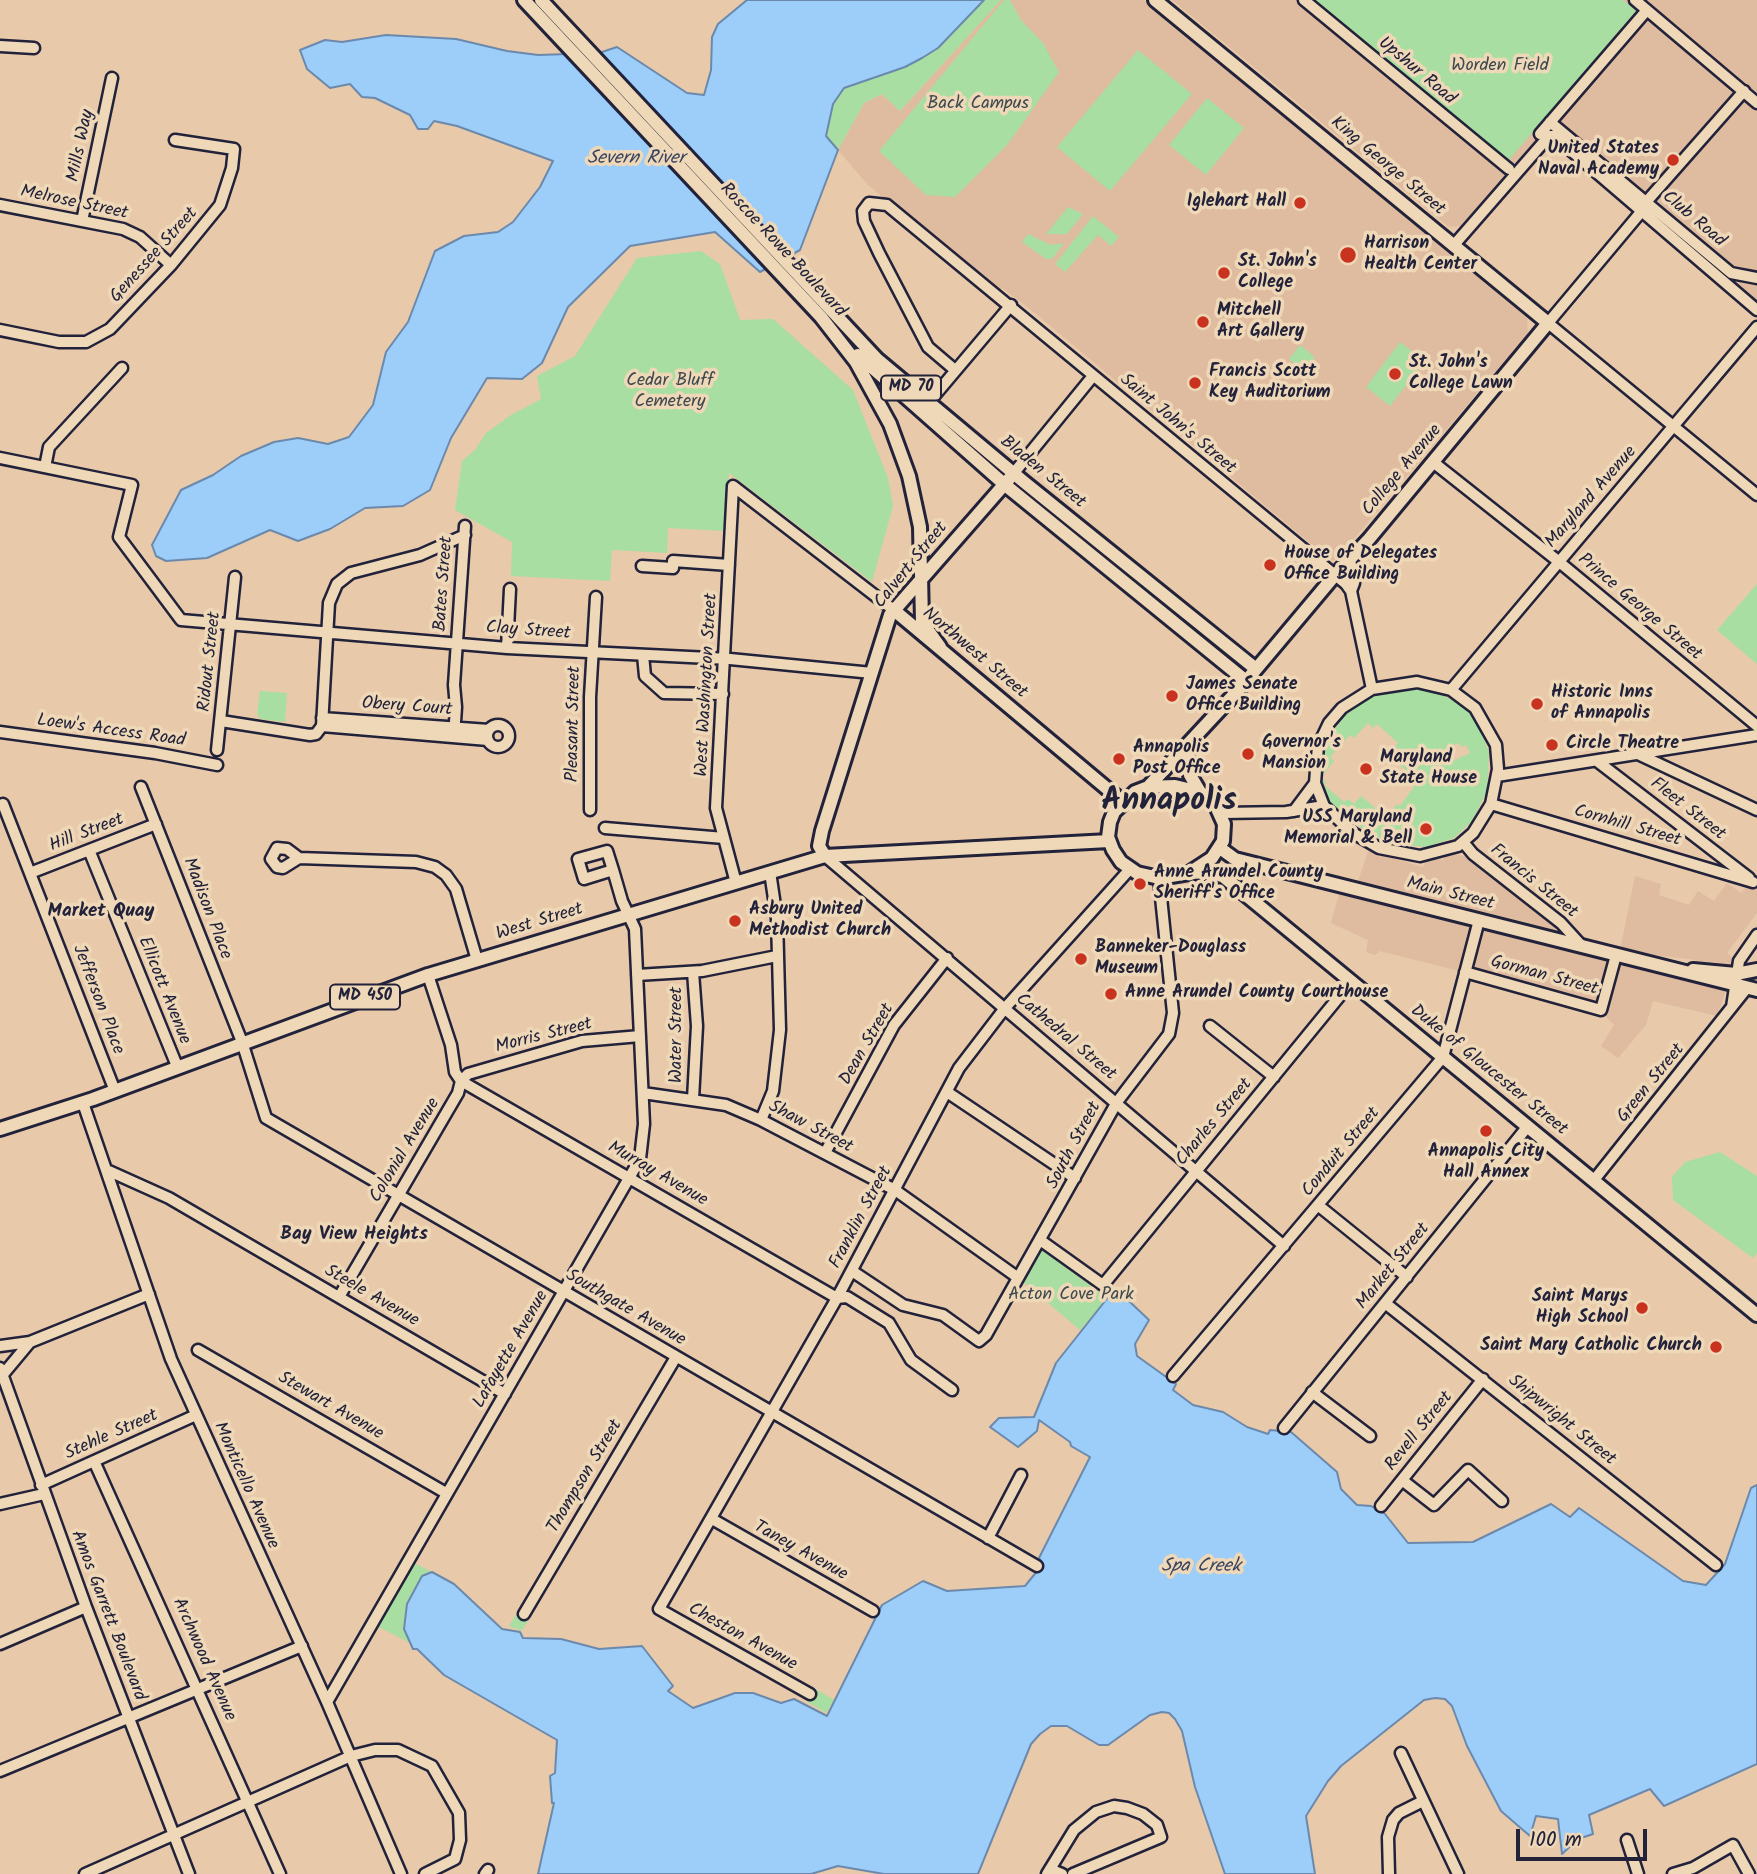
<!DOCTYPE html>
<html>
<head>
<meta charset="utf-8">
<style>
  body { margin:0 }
  #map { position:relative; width:1757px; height:1874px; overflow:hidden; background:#e8c9aa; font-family:Kalam,sans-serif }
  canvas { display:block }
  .scale { position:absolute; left:1516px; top:1829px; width:131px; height:32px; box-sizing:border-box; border:4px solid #22223b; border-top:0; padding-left:9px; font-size:21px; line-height:24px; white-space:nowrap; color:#22223b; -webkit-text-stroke:5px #efd8b7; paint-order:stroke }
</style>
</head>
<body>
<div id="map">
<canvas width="1757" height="1874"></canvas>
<div class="scale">100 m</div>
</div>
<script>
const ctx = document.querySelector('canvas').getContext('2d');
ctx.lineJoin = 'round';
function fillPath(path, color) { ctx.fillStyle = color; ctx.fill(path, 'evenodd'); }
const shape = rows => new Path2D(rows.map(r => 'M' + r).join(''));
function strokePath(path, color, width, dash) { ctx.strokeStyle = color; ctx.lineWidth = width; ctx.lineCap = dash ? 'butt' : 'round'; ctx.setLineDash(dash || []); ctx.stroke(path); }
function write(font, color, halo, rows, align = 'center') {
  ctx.font = font + ' Kalam,sans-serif'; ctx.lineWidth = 7; ctx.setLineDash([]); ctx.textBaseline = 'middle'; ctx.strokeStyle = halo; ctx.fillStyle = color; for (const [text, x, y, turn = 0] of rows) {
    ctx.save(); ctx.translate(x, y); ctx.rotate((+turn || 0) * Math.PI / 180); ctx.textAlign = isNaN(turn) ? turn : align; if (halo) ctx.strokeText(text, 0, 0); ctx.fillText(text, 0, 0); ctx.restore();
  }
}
const built = shape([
  [1001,0,1144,0,1527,318,1528,333,1336,560,1330,560,1035,313,1002,288,998,293,868,185,838,150,864,103,882,94,900,111],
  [1172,0,1757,0,1757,300,1550,128,1466,225,1449,227],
  [1368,851,1423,867,1427,857,1444,860,1446,853,1470,857,1563,929,1559,943,1727,987,1717,1016,1653,1001,1646,1025,1618,1058,1601,1046,1614,1025,1603,1014,1606,999,1598,997,1596,1001,1587,1003,1380,951,1375,955,1366,952,1368,940,1331,923,1340,890,1354,894],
  [1635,876,1661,884,1659,895,1689,905,1698,891,1714,901,1727,883,1741,893,1750,883,1757,889,1757,913,1727,953,1735,960,1734,966,1717,965,1716,969,1696,966,1696,960,1620,951]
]);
const green = shape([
  [984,0,1001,0,900,111,882,94,864,103,838,150,826,136,833,104,844,88,905,67,922,58,938,48],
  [1004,0,1010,0,1021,20,1043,43,1059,72,1008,144,955,197,926,195,879,151],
  [1313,0,1623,0,1636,11,1508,161],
  [1138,50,1192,94,1110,191,1057,147],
  [1207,98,1244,128,1206,175,1169,145],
  [1068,207,1083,214,1067,234,1046,234],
  [1093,216,1119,237,1111,246,1098,235,1065,272,1055,264],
  [1028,234,1051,245,1064,243,1052,259,1046,259,1022,242],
  [701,251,720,264,740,320,773,319,853,390,888,478,893,506,872,582,729,473,725,531,668,528,667,553,612,550,610,581,511,576,512,542,455,510,462,461,475,450,486,433,511,415,541,399,537,376,575,356,637,258],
  [1400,342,1425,361,1390,406,1366,387],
  [1300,345,1315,357,1304,371,1289,359],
  [1757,584,1757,664,1717,630],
  [1406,689,1434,691,1462,705,1478,723,1489,752,1487,791,1472,821,1454,838,1426,847,1394,844,1368,833,1328,803,1321,789,1325,744,1343,717,1370,696],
  [1368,723,1373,728,1377,724,1398,743,1395,747,1400,751,1393,759,1418,781,1400,806,1397,804,1386,817,1361,796,1354,804,1348,799,1344,802,1324,785,1326,782,1321,777,1334,761,1330,757,1350,735,1354,738],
  [1458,743,1461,747,1466,745,1470,753,1455,760,1451,753,1454,751,1452,746],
  [260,691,287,693,285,722,260,719,257,714],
  [1720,1152,1757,1176,1757,1253,1753,1258,1673,1200,1672,1177,1685,1162],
  [1042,1250,1107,1298,1093,1315,1096,1319,1091,1325,1087,1322,1080,1330,1022,1281],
  [414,1563,432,1572,422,1576,404,1629,410,1643,377,1626],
  [518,1611,530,1617,522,1631,509,1626],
  [814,1688,834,1700,826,1713,806,1701]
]);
const water = shape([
  [747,0,984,0,938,48,922,58,905,67,844,88,833,104,826,136,838,150,800,250,760,272,715,232,630,246,568,307,542,363,522,379,487,378,451,438,430,490,403,506,365,508,330,529,298,541,270,530,207,558,166,561,156,556,152,545,181,490,213,475,241,456,274,442,298,438,328,444,349,437,373,405,386,352,408,322,435,251,464,236,498,232,513,222,540,187,553,161,457,126,434,121,428,129,418,129,410,115,375,98,362,97,350,84,330,88,307,69,300,50,325,40,342,42,386,35,456,39,507,51,538,55,599,53,617,47,687,93,704,95,711,70,712,37,718,24,747,0],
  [1113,1291,1130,1302,1149,1320,1135,1344,1137,1356,1176,1384,1173,1390,1193,1405,1223,1412,1247,1427,1268,1434,1270,1430,1291,1432,1337,1472,1341,1489,1357,1505,1371,1506,1385,1514,1408,1543,1473,1542,1551,1504,1570,1517,1579,1508,1683,1581,1706,1585,1725,1564,1751,1488,1757,1485,1757,1764,1664,1806,1650,1789,1589,1815,1593,1834,1578,1839,1562,1854,1558,1819,1536,1816,1530,1836,1501,1811,1467,1746,1452,1706,1445,1699,1435,1698,1424,1700,1341,1766,1328,1781,1306,1816,1315,1874,1225,1874,1195,1787,1182,1731,1175,1719,1169,1713,1162,1712,1150,1715,1108,1745,1099,1745,1067,1726,1051,1726,1040,1734,1031,1744,978,1874,884,1874,838,1866,811,1874,538,1874,554,1803,552,1803,550,1776,555,1773,557,1740,444,1675,417,1649,413,1649,404,1629,407,1604,422,1576,432,1572,454,1584,502,1629,520,1632,523,1638,561,1639,599,1649,642,1646,673,1686,668,1691,693,1708,735,1693,753,1693,781,1703,794,1699,827,1716,882,1605,923,1581,947,1591,1025,1586,1043,1564,1039,1558,1090,1457,1071,1446,1070,1442,1039,1420,1037,1431,1018,1447,990,1427,999,1418,1034,1417,1056,1363,1113,1291]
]);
const minor = shape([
  [1304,0,1509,169],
  [1635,0,1757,103],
  [0,46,34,48],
  [1550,122,1731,273,1757,278],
  [1540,134,1647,10],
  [1647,201,1744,91],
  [0,205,123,229,140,237,171,265],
  [1641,212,1548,323,1757,495],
  [82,221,112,78],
  [1454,245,1549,136,1554,136,1757,310],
  [0,330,59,342,86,342,110,329,171,265,220,205,232,168,234,149,175,140],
  [955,370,928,347,879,253,864,221,863,211,869,203,887,205,1346,584,1351,591,1372,689],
  [935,395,1011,305],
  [0,458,132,485,119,537,181,620,507,648,730,659,872,673],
  [1433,462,1558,561,1757,726],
  [45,467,49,447,122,368],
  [1013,474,1093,376],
  [733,486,716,808,736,883],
  [733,486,895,611],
  [1350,559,1354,583,1351,591],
  [642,566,673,568,673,561,729,565],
  [507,648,510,589],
  [643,655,645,676,664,693,723,694],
  [1417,682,1451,690,1475,708,1496,745,1498,769,1491,804,1473,833,1458,846,1420,856,1379,848,1353,833,1324,806,1315,783,1318,746,1329,723,1342,708,1372,689,1417,682],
  [1451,690,1757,327],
  [322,718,489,730],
  [221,721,310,735,316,734,322,726],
  '487 736a11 11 0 1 1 22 0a11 11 0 1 1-22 0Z',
  [322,726,329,603,337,584,351,573,420,555,465,535],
  [322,726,488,740],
  [0,732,155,753,217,765],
  [454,737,456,707,454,685,465,526],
  [217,750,235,577],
  [1640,755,1757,810],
  [1597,761,1749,878],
  [1497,776,1757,735],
  [141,787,242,1042,266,1118,1037,1566],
  [3,804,115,1091],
  [1491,804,1753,882],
  [590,810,590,697,596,597],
  [1294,811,1315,783],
  [1222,813,1286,812,1324,806],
  [605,828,724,838],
  [1463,842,1473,854,1561,923,1582,946],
  [277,848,287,849,299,858,283,868,277,867,271,859,277,848],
  [89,850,177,1066],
  [825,856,1284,1246],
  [299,858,416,862,435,867,446,875,456,889,477,960],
  [30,873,156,824],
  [693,972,697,1026,693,1099],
  [1465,972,1601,1010,1616,955],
  [637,975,702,971,777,956],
  [1732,1007,1739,961,1757,935],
  [1210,1026,1274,1077],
  [461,1081,837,1298,847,1297,889,1323,911,1360,952,1390],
  [461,1081,468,1074,582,1041,640,1036],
  [947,1092,1075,1178],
  [643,1093,726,1105,761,1120,895,1190,1017,1277],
  [83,1103,171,1359,327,1702,401,1874],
  [761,1120,773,1091,780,1030,777,919,770,872],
  [825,1153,894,1025,947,958],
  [109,1171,169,1198,505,1394],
  [1594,1180,1747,988],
  [1319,1206,1407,1277],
  [1040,1240,1103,1285,1352,981],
  [852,1271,903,1305,943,1315,979,1341,986,1335,1117,1102,1169,1034,1173,1013,1159,878],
  [339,1297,458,1093,461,1081,455,1072,451,1045,428,975],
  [1385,1303,1716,1565],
  [0,1346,30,1342,149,1294],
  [198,1350,446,1493],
  [0,1368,86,1607,189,1874],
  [1173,1376,1443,1057,1479,920],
  [0,1378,30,1342],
  [1312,1392,1370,1436],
  [1284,1428,1528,1126],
  [94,1461,280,1874],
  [1402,1480,1434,1505,1468,1470,1502,1501],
  [41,1485,196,1415],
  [0,1504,44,1494],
  [1381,1506,1483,1379],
  [712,1519,873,1611],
  [988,1538,1021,1475],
  [524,1614,676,1357],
  [0,1644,86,1607],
  [810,1694,659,1609,837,1298,959,1068,1005,1008,1130,869],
  [327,1702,640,1159,644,1124,635,929,622,901,613,870,607,851,578,859,584,879,613,870],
  [1401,1753,1458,1874],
  [0,1771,302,1646],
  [1627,1840,1638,1874],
  [1050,1869,1062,1874],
  [85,1874,351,1756,375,1750,398,1750,432,1766,459,1813,460,1840,455,1859,425,1874],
  [485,1874,488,1870],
  [1047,1874,1074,1830,1096,1812,1114,1806,1127,1808,1143,1814,1157,1825,1161,1837,1073,1874],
  [1389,1874,1388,1837,1393,1820,1399,1813,1423,1801],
  [1673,1874,1693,1868,1733,1845,1749,1874]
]);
const major = shape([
  [524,0,821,317,856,362,890,424,909,476,920,527,922,622,940,647],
  [541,0,877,359,1024,482,1256,669],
  [858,355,1004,484,1246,681],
  [895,611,1123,802],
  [1186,748,1190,775,1200,792],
  [1175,786,1200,792,1215,804,1224,824,1223,841,1212,858,1189,873,1159,878,1137,873,1121,862,1113,850,1108,837,1110,822,1114,812,1135,792,1148,787,1175,786],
  [1148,787,1241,687,1335,575,1369,539,1548,323,1155,0],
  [1220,848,1235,859,1757,990],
  [825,856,819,846,822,831,890,615,1009,479],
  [1189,873,1211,872,1224,877,1757,1315],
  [1693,970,1736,974,1757,970],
  [0,1129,93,1099,428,975,825,856,1109,841]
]);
const markers = [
  [1673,160,7,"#c8321e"],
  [1300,203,7,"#c8321e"],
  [1348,255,9,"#c8321e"],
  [1224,273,7,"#c8321e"],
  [1203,322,7,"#c8321e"],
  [1395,374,7,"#c8321e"],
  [1195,383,7,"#c8321e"],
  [1270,565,7,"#c8321e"],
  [1172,696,7,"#c8321e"],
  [1537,704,7,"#c8321e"],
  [1552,745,7,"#c8321e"],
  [1248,754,7,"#c8321e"],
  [1119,759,7,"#c8321e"],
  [1366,769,7,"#c8321e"],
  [1426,829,7,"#c8321e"],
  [1140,884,7,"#c8321e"],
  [735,921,7,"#c8321e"],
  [1081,959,7,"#c8321e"],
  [1111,994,7,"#c8321e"],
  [1486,1131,7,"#c8321e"],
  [1642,1308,7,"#c8321e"],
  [1716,1347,7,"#c8321e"]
];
const shields = [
  [911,388,60],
  [365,997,70]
];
const shieldNames = [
  ["MD 70",911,388],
  ["MD 450",365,997]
];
const parkNames = [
  ["Worden Field",1500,67],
  ["Back Campus",978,105],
  ["Cedar Bluff",670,382],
  ["Cemetery",670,403],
  ["Acton Cove Park",1071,1296]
];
const streetNames = [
  ["Upshur Road",1416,72,40],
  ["Mills Way",82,146,-78],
  ["King George Street",1387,167,40],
  ["Melrose Street",74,204,12],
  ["Club Road",1693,220,40],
  ["Roscoe Rowe Boulevard",782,251,47],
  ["Genessee Street",155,256,-48],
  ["Saint John's Street",1177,425,40],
  ["College Avenue",1403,471,-50],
  ["Bladen Street",1042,473,39],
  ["Maryland Avenue",1592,498,-49],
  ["Calvert Street",912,566,-51],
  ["Bates Street",445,584,-86],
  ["Prince George Street",1639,608,40],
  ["Clay Street",528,632,4],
  ["Northwest Street",974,654,40],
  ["Ridout Street",211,662,-84],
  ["West Washington Street",708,685,-87],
  ["Obery Court",407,708,4],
  ["Pleasant Street",575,724,-89],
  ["Loew's Access Road",111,732,8],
  ["Fleet Street",1687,810,38],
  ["Cornhill Street",1627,827,16],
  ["Hill Street",87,834,-21],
  ["Francis Street",1533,882,39],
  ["Main Street",1450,895,14],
  ["Madison Place",206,909,69],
  ["West Street",540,923,-17],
  ["Gorman Street",1544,977,15],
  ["Ellicott Avenue",163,991,68],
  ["Jefferson Place",97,1000,69],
  ["Water Street",678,1035,-90],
  ["Morris Street",544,1037,-14],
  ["Cathedral Street",1065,1038,40],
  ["Dean Street",868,1045,-60],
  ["Duke of Gloucester Street",1488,1071,39],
  ["Green Street",1652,1084,-51],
  ["Charles Street",1215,1123,-50],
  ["Shaw Street",810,1128,28],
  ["South Street",1075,1146,-62],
  ["Colonial Avenue",406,1151,-59],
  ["Conduit Street",1342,1153,-50],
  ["Murray Avenue",657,1175,30],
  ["Franklin Street",862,1218,-62],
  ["Market Street",1394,1267,-51],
  ["Steele Avenue",371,1297,30],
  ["Southgate Avenue",625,1309,30],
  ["Lafayette Avenue",512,1350,-60],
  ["Stewart Avenue",330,1407,30],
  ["Shipwright Street",1561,1421,39],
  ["Revell Street",1420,1432,-51],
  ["Stehle Street",112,1436,-24],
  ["Thompson Street",586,1477,-59],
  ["Monticello Avenue",245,1486,66],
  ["Taney Avenue",800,1552,29],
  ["Amos Garrett Boulevard",107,1616,69],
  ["Cheston Avenue",742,1638,29],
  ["Archwood Avenue",203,1660,66]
];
const poiNames = [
  ["United States",1659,150,"right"],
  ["Naval Academy",1659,171,"right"],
  ["Iglehart Hall",1286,203,"right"],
  ["Harrison",1364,245],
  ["Health Center",1364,266],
  ["St. John's",1238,263],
  ["College",1238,284],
  ["Mitchell",1217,312],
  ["Art Gallery",1217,333],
  ["St. John's",1409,364],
  ["College Lawn",1409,385],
  ["Francis Scott",1209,373],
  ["Key Auditorium",1209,394],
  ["House of Delegates",1284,555],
  ["Office Building",1284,576],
  ["James Senate",1186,686],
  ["Office Building",1186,707],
  ["Historic Inns",1551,694],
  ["of Annapolis",1551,715],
  ["Governor's",1262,744],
  ["Mansion",1262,765],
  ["Circle Theatre",1566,745],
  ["Annapolis",1133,749],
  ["Post Office",1133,770],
  ["Maryland",1380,759],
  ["State House",1380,780],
  ["USS Maryland",1412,819,"right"],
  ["Memorial & Bell",1412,840,"right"],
  ["Anne Arundel County",1154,874],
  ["Sheriff's Office",1154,895],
  ["Asbury United",749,911],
  ["Methodist Church",749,932],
  ["Banneker-Douglass",1095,949],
  ["Museum",1095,970],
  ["Anne Arundel County Courthouse",1125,994],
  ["Annapolis City",1486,1153,"center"],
  ["Hall Annex",1486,1174,"center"],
  ["Saint Marys",1628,1298,"right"],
  ["High School",1628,1319,"right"],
  ["Saint Mary Catholic Church",1702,1347,"right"]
];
const waterNames = [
  ["Severn River",636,160],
  ["Spa Creek",1201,1568]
];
const neighbourhoodNames = [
  ["Market Quay",101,913],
  ["Bay View Heights",354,1236]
];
const townNames = [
  ["Annapolis",1169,804]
];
fillPath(built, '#dfbb9f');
fillPath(green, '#a8dea1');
fillPath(water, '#9ccef9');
strokePath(water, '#6b89ad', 2);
strokePath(minor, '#22223b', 15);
strokePath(major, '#22223b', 18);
strokePath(minor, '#efd8b7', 10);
strokePath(major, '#efd8b7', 12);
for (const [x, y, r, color] of markers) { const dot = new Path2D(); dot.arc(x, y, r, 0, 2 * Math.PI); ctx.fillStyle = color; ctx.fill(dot); strokePath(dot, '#efd8b7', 2.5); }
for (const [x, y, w] of shields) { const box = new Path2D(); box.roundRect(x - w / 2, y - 12.5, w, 25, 5); ctx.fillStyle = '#efd8b7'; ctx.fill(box); strokePath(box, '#22223b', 2); }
write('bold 16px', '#22223b', null, shieldNames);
write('18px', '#3d484f', '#efd8b7', parkNames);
write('18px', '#22223b', '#efd8b7', streetNames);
write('bold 18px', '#22223b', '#efd8b7', poiNames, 'left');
write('italic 19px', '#3a4461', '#efd8b7', waterNames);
write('bold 19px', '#22223b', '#efd8b7', neighbourhoodNames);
write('bold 32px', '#22223b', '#efd8b7', townNames);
</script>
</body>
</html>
